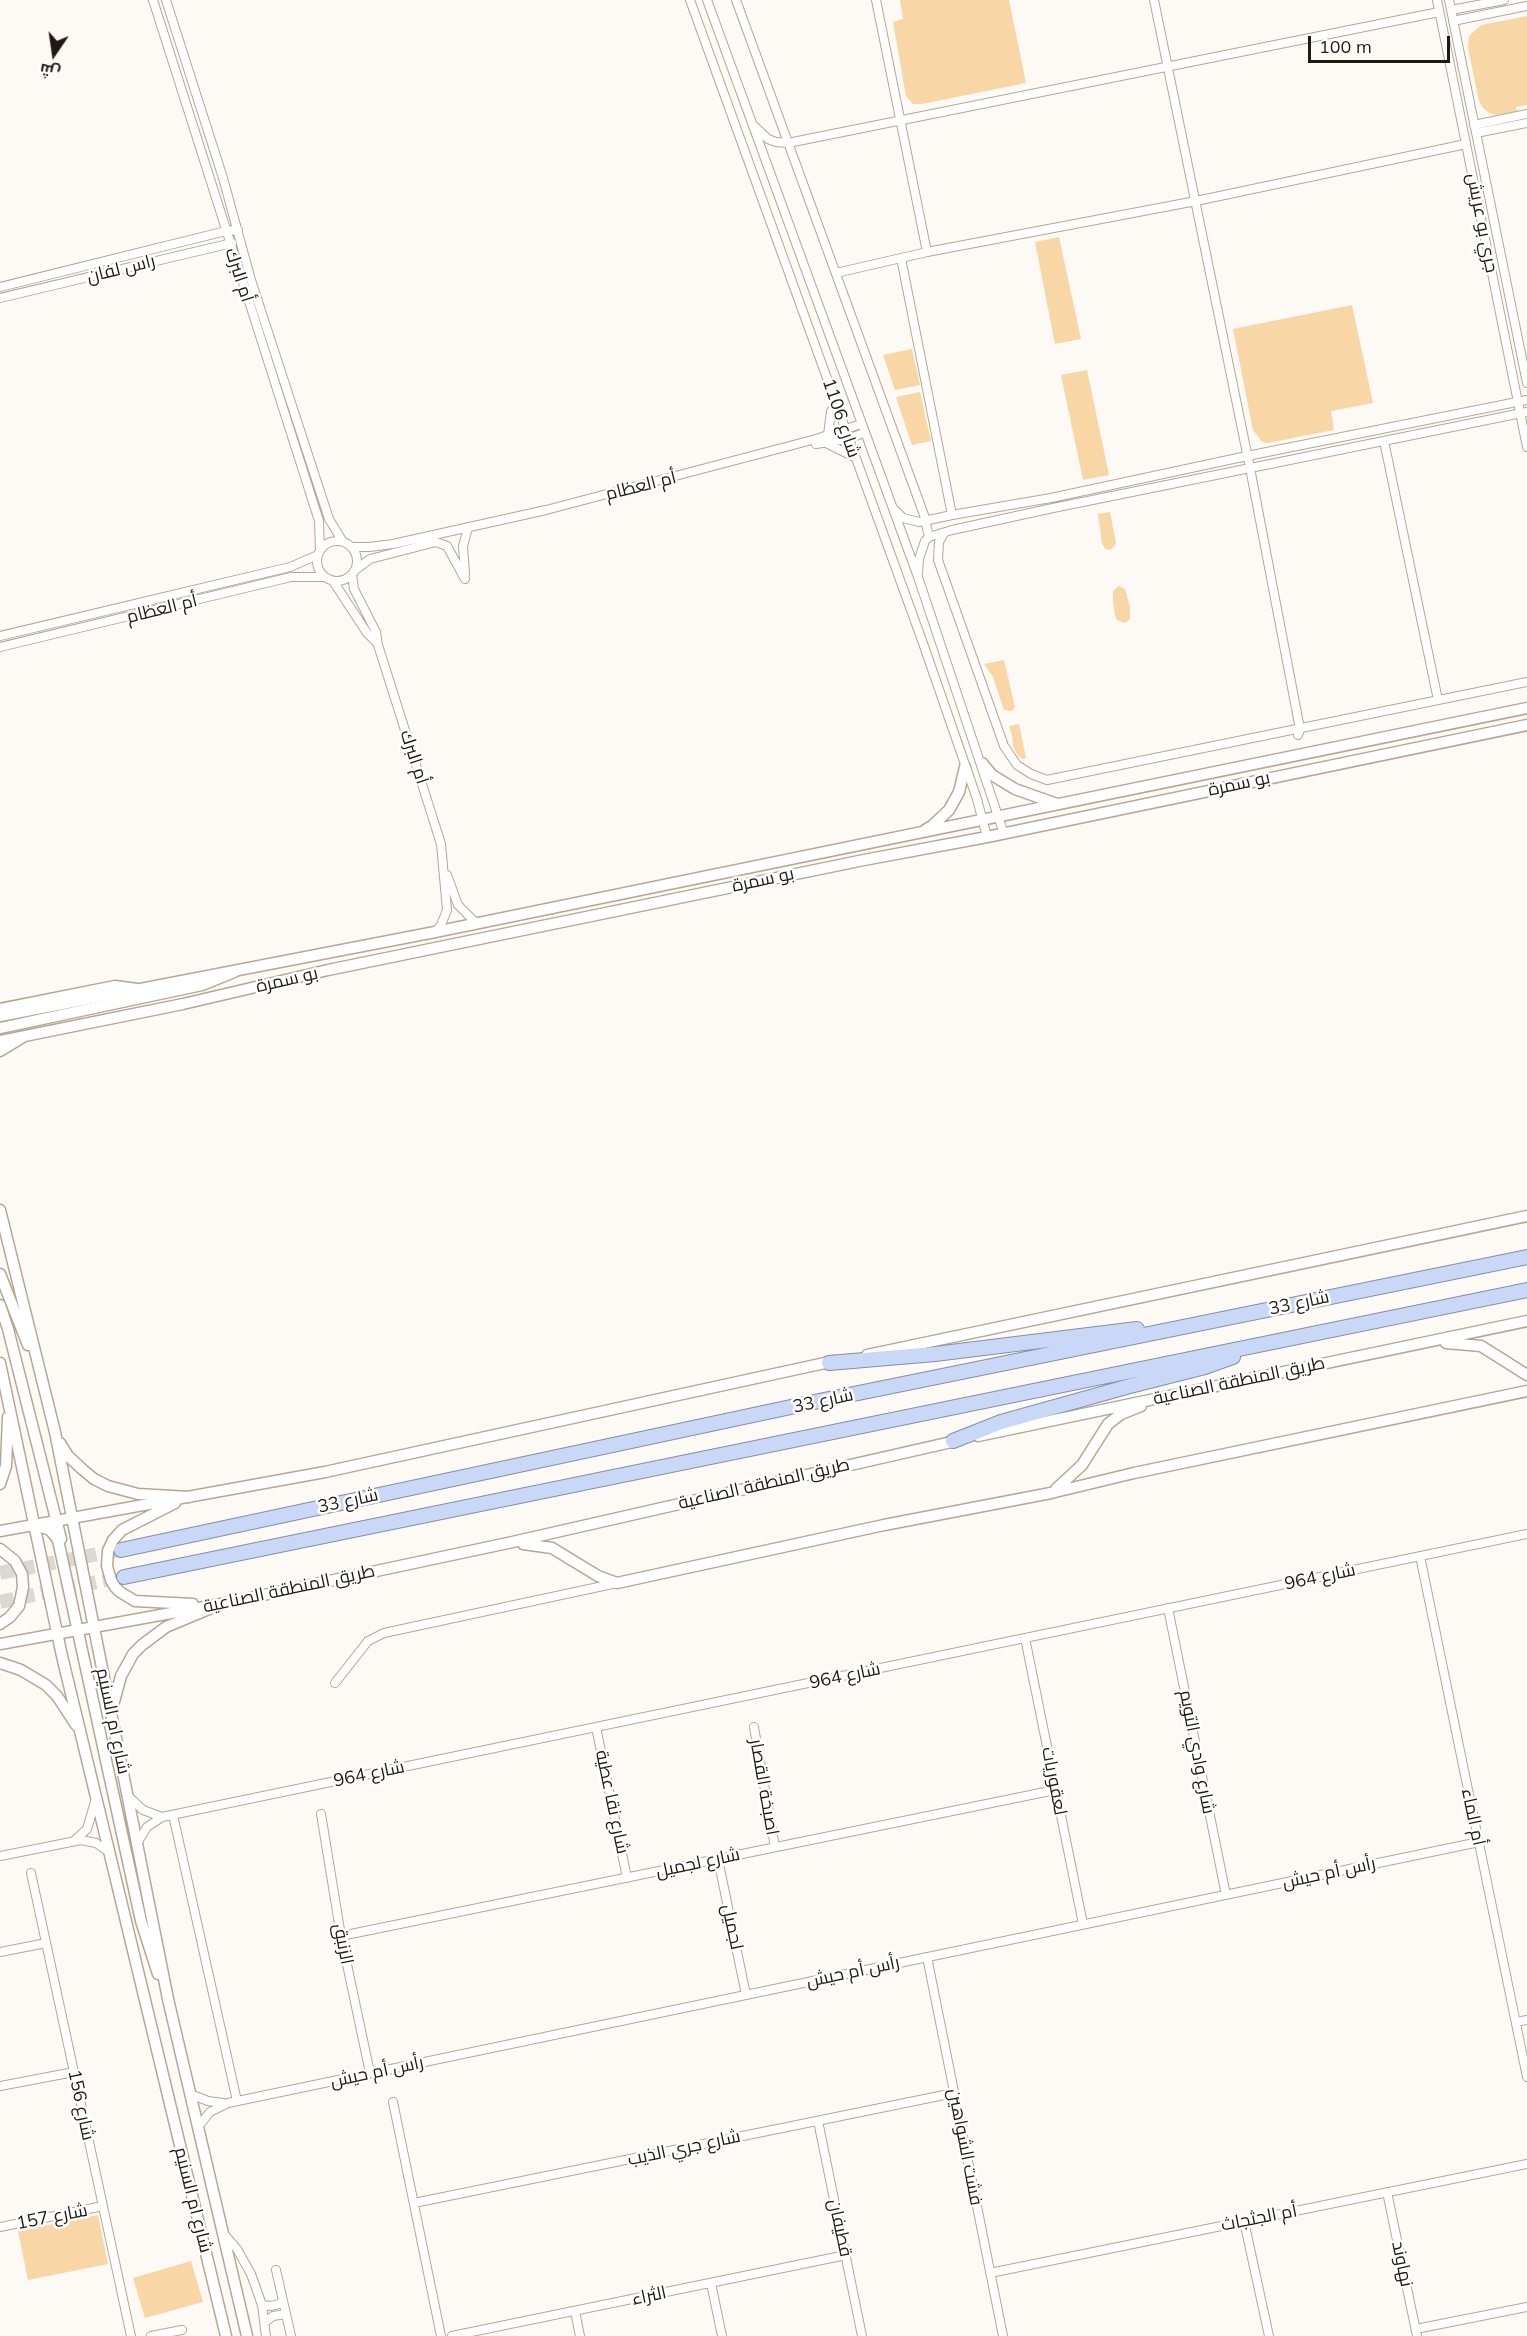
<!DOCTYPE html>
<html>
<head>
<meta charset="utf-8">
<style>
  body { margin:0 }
  #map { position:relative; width:1527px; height:2336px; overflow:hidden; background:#fdfaf6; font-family:Mulish,Cairo,sans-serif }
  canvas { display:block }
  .north { position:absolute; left:24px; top:24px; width:60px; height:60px; -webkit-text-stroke:4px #fff; paint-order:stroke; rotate:193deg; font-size:16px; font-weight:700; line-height:24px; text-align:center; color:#1f1912 }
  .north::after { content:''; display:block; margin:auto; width:21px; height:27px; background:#1f1912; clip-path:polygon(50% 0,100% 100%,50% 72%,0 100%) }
  .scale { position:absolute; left:1308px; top:36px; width:142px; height:27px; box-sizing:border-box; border:3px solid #1f1912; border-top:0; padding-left:8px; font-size:18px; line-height:21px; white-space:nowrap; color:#1f1912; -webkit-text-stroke:4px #fff; paint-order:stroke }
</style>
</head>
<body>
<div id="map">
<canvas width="1527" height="2336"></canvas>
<div class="north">ش</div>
<div class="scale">100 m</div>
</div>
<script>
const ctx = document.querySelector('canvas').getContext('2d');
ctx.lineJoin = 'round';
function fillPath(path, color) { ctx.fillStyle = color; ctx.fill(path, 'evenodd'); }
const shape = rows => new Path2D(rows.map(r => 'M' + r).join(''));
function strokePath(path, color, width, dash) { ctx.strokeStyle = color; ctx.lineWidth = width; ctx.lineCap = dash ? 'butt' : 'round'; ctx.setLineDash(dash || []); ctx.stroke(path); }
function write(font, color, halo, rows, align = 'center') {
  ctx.font = font + ' Mulish,Cairo,sans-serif'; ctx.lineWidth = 5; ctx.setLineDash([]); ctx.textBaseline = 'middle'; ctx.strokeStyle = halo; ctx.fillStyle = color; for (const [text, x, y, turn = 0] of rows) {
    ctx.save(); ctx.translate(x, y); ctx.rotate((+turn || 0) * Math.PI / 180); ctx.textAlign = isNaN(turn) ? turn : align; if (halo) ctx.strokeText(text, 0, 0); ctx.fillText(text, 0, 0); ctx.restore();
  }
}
const green = shape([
  [900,0,1009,0,1026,83,922,104,913,104,906,96,893,22,903,19],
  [1527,16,1527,105,1516,107,1517,111,1497,115,1489,113,1483,108,1479,101,1468,48,1469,36,1481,25],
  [1059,237,1081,339,1055,344,1035,242],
  [1352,305,1373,403,1331,411,1334,430,1268,443,1262,442,1253,430,1233,329],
  [912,349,920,385,895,390,883,355],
  [1087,370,1109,475,1083,480,1061,375],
  [920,392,931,441,912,445,896,397],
  [1110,512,1116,543,1114,547,1110,550,1105,549,1102,543,1098,514],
  [1119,586,1125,589,1130,607,1130,619,1125,623,1117,620,1115,615,1113,602,1113,591],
  [1004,660,1015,707,1012,711,1004,710,993,677,984,664],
  [1019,724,1026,758,1023,759,1018,756,1013,746,1012,735,1009,726],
  [98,2215,108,2264,28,2280,18,2231],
  [191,2261,203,2302,145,2318,133,2278]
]);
const trunkTunnel = shape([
  [0,1573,119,1550],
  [0,1602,121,1577]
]);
const minor = shape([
  [153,0,319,521,320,551],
  [166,0,223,178,251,280,329,519,343,542],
  [690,0,924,646,977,799,987,837],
  [707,0,918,577,1004,834],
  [736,0,924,515,929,537],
  [876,0,927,252],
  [1154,0,1250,468,1300,729,1298,735],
  [1437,0,1527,447],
  [1449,0,1527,383],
  [1451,10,1504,0],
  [1453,21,1527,6],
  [1474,125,1527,114],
  [754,126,768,139,776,142,788,143,1439,12],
  [1476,133,1527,123],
  [901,258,952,515],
  [836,273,927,252,1196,201,1466,144],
  [0,287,226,231,238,230],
  [0,298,232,243],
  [828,435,831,411,836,407],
  [1384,441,1438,700],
  [826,443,852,456],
  [816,444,847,439,864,433],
  [894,509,903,518,919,522,952,515,1051,498,1247,456,1527,400],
  [944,533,939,542,938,560,1004,746,1017,765,1031,774,1047,780,1527,682],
  '317 561a20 20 0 1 1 40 0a20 20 0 1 1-40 0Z',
  [351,547,369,547,393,544,546,510,816,439,861,424],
  [354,571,370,559,436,542,447,546,465,579],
  [918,573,919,559,925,541,929,537,952,530,1053,508,1527,412],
  [352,574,354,589,376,632,378,645,441,844,447,910,441,925,435,932],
  [465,574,463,546,468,528],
  [333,581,367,633,377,643],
  [0,636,290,567,318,555],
  [0,647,291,577,325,577],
  [447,875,458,905,476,923],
  [1420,1556,1527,2077],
  [1168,1608,1226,1895],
  [1025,1638,1083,1924],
  [335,1683,368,1641,384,1633,617,1583],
  [596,1727,627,1878],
  [754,1727,775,1847],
  [129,1797,143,1810,162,1817],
  [321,1814,341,1936,370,2073],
  [173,1815,237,2101],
  [75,1840,87,1829,95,1802],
  [138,1842,147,1827,162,1817,1527,1534],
  [0,1856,81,1840,96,1843,109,1852],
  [718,1859,746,1995],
  [31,1873,131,2336],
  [341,1936,1055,1790],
  [0,1952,46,1943],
  [927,1957,1003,2336],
  [1516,2022,1527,2020],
  [0,2086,74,2072],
  [190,2094,208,2101,223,2103],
  [393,2102,441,2336],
  [818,2121,862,2336],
  [198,2127,210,2112,228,2103,1479,1842],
  [1387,2192,1417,2336],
  [414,2203,954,2093],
  [1244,2221,1269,2336],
  [0,2227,103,2206],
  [224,2234,237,2249,251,2274,262,2305,266,2336],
  [276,2270,291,2336],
  [990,2273,1527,2164],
  [711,2283,722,2336],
  [262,2305,271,2306,283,2303],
  [575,2311,580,2336],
  [265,2322,273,2316,286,2314],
  [1416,2329,1527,2307],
  [151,2336,182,2330],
  [452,2336,846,2255]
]);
const tertiary = shape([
  [982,763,992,775,1015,789,1057,804],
  [925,830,932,826,949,810,959,792,965,767],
  [0,1016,435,932,1527,708],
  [0,1041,183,1004,328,970,864,860,987,837,1527,725],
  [1446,1343,1481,1346,1527,1375],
  [867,1355,1527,1216],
  [978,1436,1527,1321],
  [1056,1489,1082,1465,1108,1424,1121,1414,1141,1406],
  [175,1503,122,1530,113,1540,108,1551,107,1566,111,1580,115,1587,120,1592,135,1601,193,1604],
  [0,1531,325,1472,834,1361],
  [523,1544,552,1548,598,1576,617,1583,884,1525,1051,1493,1134,1473,1527,1391],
  [0,1549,15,1561,22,1574,23,1587,19,1606,10,1617,0,1624],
  [0,1644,221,1604,508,1543,960,1440]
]);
const secondary = shape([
  [0,1009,115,986,137,989],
  [0,1028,202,985,234,972],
  [0,1051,23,1037],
  [0,1210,55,1432,168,1999,247,2336],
  [0,1274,28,1345],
  [0,1305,8,1329,61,1539],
  [0,1363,62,1656,226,2336],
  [60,1443,68,1456,82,1469,94,1479,108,1486,138,1494,189,1497],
  [0,1484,6,1466,8,1417],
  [36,1525,50,1530,58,1540,141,1921,158,1974],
  [0,1663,21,1670,46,1685,57,1696,76,1725],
  [112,1709,121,1676,133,1654,142,1645,166,1627,221,1604]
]);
const trunk = shape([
  [829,1363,935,1354,1137,1329],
  [953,1441,1001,1422,1130,1386,1205,1367,1233,1357],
  [121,1550,819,1401,1527,1257],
  [124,1577,1527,1290]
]);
const streetNames = [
  ["جري بو عريش",1482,223,79],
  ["راس لفان",121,269,-14],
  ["أم البرك",239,275,72],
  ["شارع 1106",841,418,71],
  ["أم العظام",641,486,-14],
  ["أم العظام",162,609,-14],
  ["أم البرك",414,757,72],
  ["بو سمرة",1239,784,-12],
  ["بو سمرة",763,880,-12],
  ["بو سمرة",287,980,-13],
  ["شارع 33",1299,1303,-12],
  ["طريق المنطقة الصناعية",1239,1381,-12],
  ["شارع 33",823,1401,-12],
  ["طريق المنطقة الصناعية",764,1484,-13],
  ["شارع 33",348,1501,-12],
  ["شارع 964",1320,1577,-12],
  ["طريق المنطقة الصناعية",289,1589,-12],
  ["شارع 964",845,1676,-12],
  ["شارع ام السنيم",113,1721,78],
  ["شارع وادي التويم",1197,1752,79],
  ["شارع 964",369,1774,-12],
  ["لعقوريات",1054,1781,79],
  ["اصبخة القصار",764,1787,80],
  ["شارع نقا عطية",612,1802,78],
  ["أم الماء",1473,1817,78],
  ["شارع لجميل",698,1863,-12],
  ["رأس أم حيش",1329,1873,-12],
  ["لجميل",732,1927,78],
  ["الزنبق",343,1944,79],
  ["رأس أم حيش",853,1972,-12],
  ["رأس أم حيش",377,2072,-12],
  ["شارع 156",81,2105,78],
  ["فشت الشواهين",965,2147,79],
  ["شارع جري الذيب",684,2148,-12],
  ["شارع ام السنيم",193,2200,76],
  ["شارع 157",52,2217,-11],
  ["أم الجثجاث",1259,2218,-11],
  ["قطيفان",840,2228,78],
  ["نهاوند",1402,2264,78],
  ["الثراء",649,2296,-12]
];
fillPath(green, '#f8d6a5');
strokePath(trunkTunnel, '#dcd8d4', 14, [14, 7]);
strokePath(minor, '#b5a793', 10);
strokePath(tertiary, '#b5a793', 13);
strokePath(secondary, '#b5a793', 13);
strokePath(trunk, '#848fa5', 16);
strokePath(minor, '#fff', 8);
strokePath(tertiary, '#fff', 10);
strokePath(secondary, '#fff', 10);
strokePath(trunk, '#c8d8f6', 14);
write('18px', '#1f1912', '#fff', streetNames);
</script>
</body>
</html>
